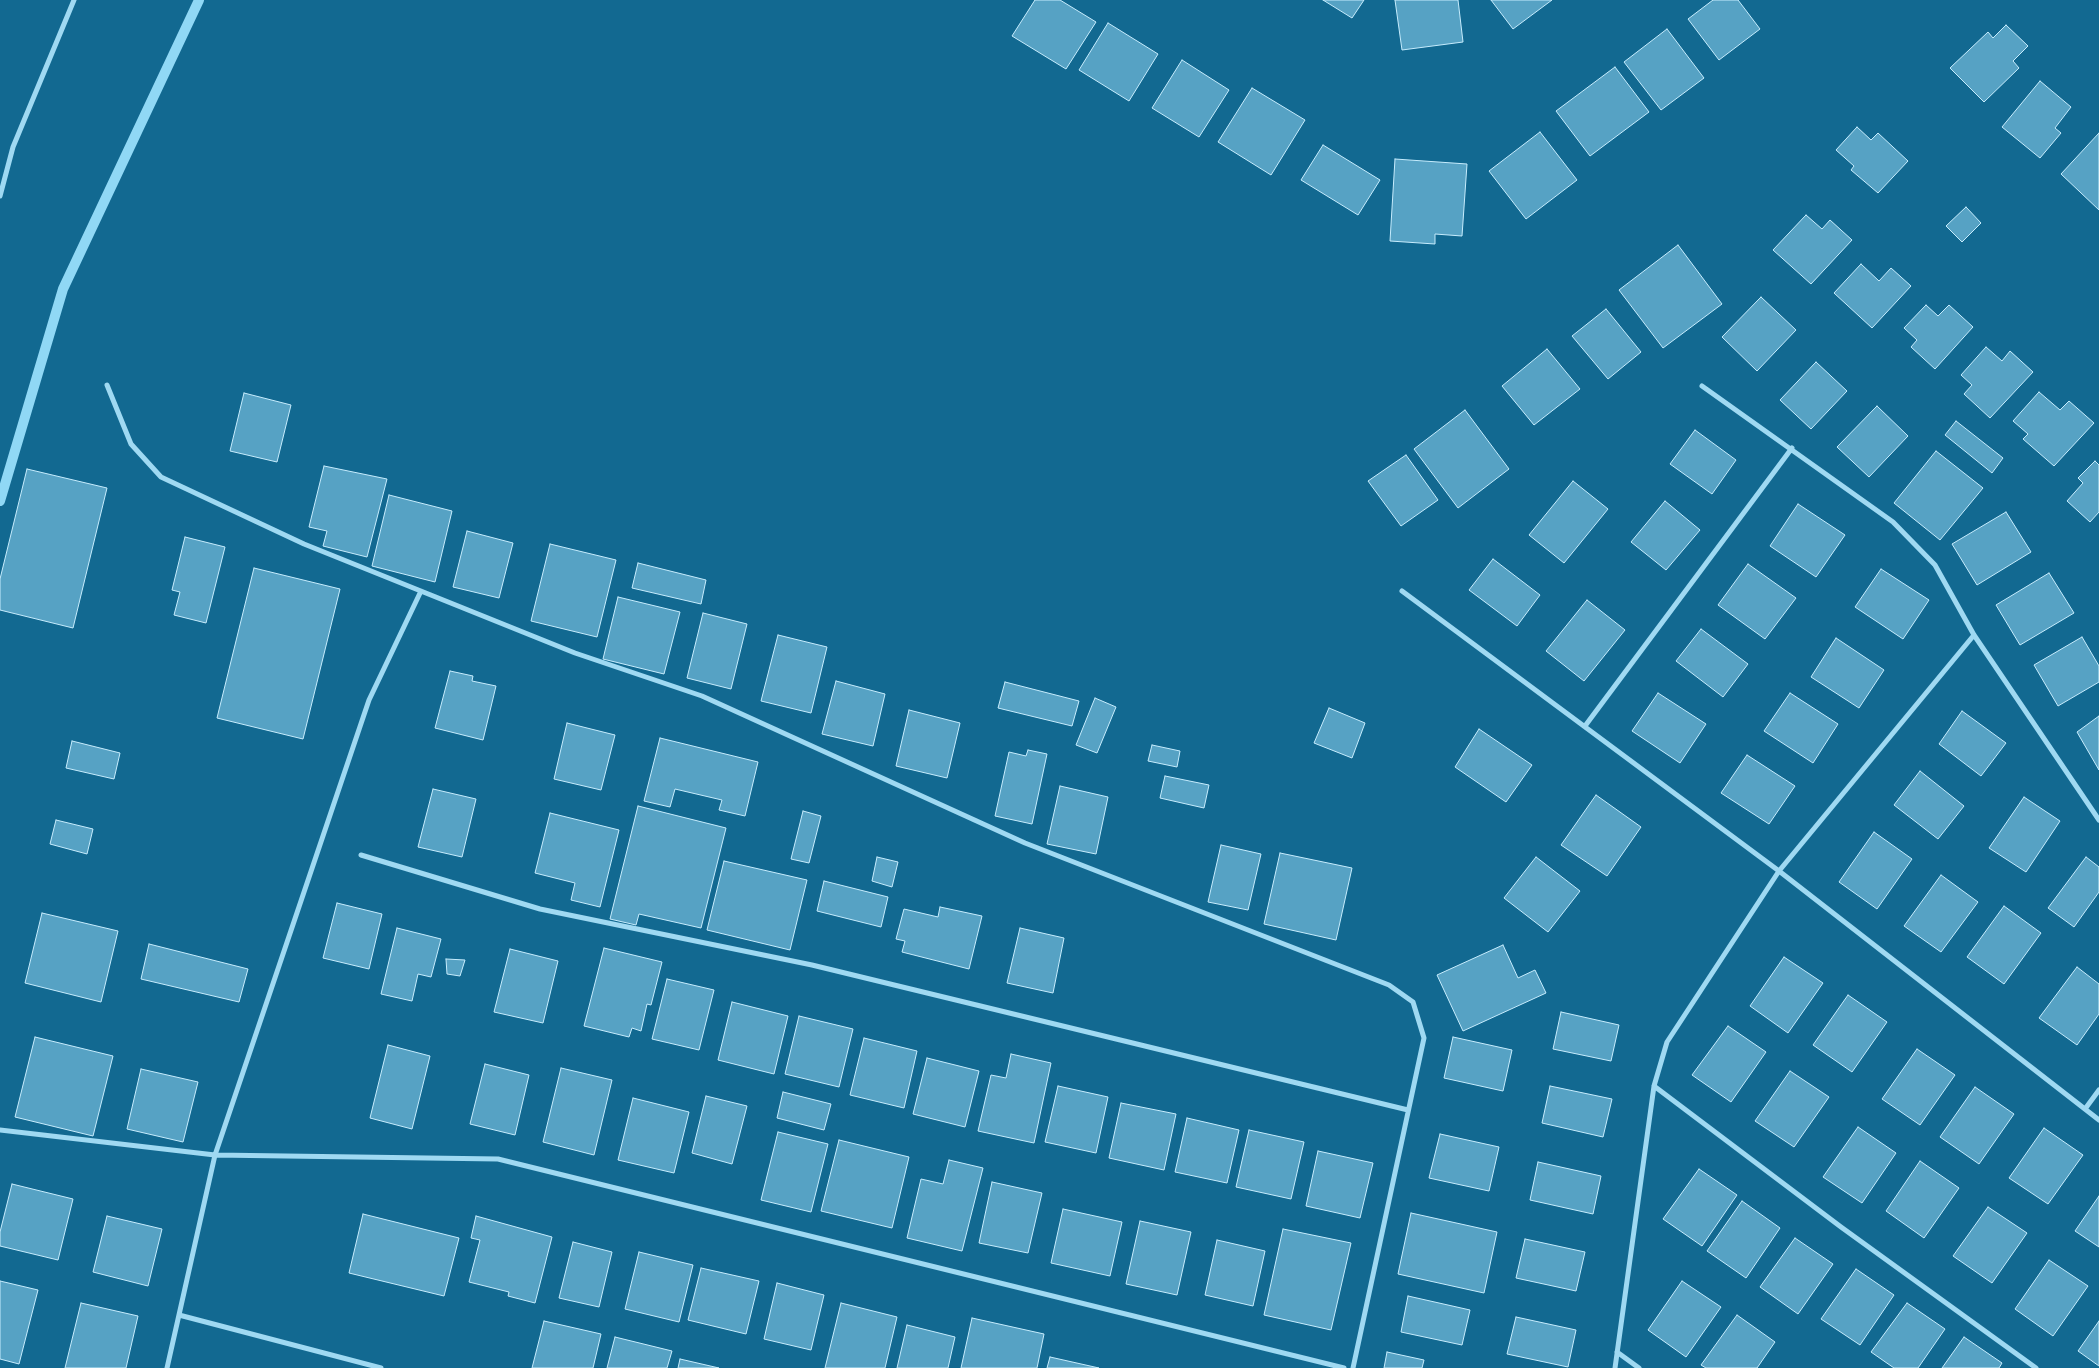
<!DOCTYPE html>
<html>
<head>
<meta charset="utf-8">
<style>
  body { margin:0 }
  canvas { display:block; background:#126991 }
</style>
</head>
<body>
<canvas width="2099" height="1368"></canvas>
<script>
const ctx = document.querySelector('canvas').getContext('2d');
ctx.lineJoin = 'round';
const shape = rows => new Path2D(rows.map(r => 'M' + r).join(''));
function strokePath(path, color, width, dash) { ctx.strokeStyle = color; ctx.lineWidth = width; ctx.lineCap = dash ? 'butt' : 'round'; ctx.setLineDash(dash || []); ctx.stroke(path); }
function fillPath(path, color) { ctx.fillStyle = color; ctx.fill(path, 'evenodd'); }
const stream = shape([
  [0,501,63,289,199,0]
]);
const building = shape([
  [1035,0,1060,0,1096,22,1066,69,1012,36,1035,0],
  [1323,0,1364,0,1352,18,1323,0],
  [1395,0,1458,0,1463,42,1402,50,1395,0],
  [1491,0,1552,0,1513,29,1491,0],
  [1713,0,1738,0,1760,29,1719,60,1688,19,1713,0],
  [1108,23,1158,54,1129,101,1079,70,1108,23],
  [2006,25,2028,46,2013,61,2019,68,1984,102,1950,68,1988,32,1993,38,2006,25],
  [1667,29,1704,78,1661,110,1624,62,1667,29],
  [1182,60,1229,90,1199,137,1152,108,1182,60],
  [1615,67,1649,112,1590,156,1556,111,1615,67],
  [2040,81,2071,107,2055,128,2061,133,2040,158,2002,127,2040,81],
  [1252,88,1305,120,1271,175,1218,142,1252,88],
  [1857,127,1871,140,1878,133,1908,161,1878,193,1851,170,1854,166,1836,150,1857,127],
  [1540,132,1577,180,1526,219,1489,171,1540,132],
  [2099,133,2099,210,2061,174,2099,133],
  [1323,145,1380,180,1358,215,1301,180,1323,145],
  [1395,159,1467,164,1462,236,1435,234,1435,244,1390,241,1395,159],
  [1966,207,1981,223,1962,242,1946,226,1966,207],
  [1806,215,1822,229,1830,220,1852,240,1811,284,1773,250,1806,215],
  [1678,245,1722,304,1663,348,1619,290,1678,245],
  [1861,264,1879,281,1891,268,1911,286,1872,328,1834,293,1861,264],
  [1761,297,1796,330,1757,371,1722,337,1761,297],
  [1926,305,1938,316,1949,305,1973,327,1935,369,1911,347,1917,340,1904,328,1926,305],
  [1606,309,1641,352,1608,379,1572,336,1606,309],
  [1986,347,2002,361,2010,351,2033,372,1990,418,1964,394,1972,385,1961,375,1986,347],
  [1547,349,1580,389,1534,425,1502,386,1547,349],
  [1816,362,1847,391,1811,429,1780,400,1816,362],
  [2039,392,2060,410,2069,401,2094,423,2054,466,2023,439,2028,434,2013,421,2039,392],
  [244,393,291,405,277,462,230,451,244,393],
  [1877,406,1908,436,1869,477,1837,447,1877,406],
  [1465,410,1509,469,1458,508,1414,449,1465,410],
  [1956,421,2003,458,1992,473,1945,435,1956,421],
  [1695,430,1736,460,1712,494,1670,464,1695,430],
  [1936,451,1983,488,1940,540,1894,503,1936,451],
  [1406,455,1438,500,1401,526,1368,481,1406,455],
  [2095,461,2099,465,2099,512,2090,522,2067,501,2083,483,2078,478,2095,461],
  [324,466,387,479,367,557,323,546,327,531,309,527,324,466],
  [27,469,107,488,73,628,0,610,0,579,27,469],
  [1573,481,1608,509,1564,563,1529,535,1573,481],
  [389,495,452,511,435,582,372,566,389,495],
  [1665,501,1700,530,1666,570,1631,542,1665,501],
  [1798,504,1845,535,1816,577,1770,546,1798,504],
  [2006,512,2031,552,1977,585,1952,544,2006,512],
  [467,531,513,543,499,598,453,587,467,531],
  [185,537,225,547,206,623,174,615,180,592,172,590,185,537],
  [550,544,616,560,597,637,531,621,550,544],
  [1493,559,1540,595,1517,626,1469,590,1493,559],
  [638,563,706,580,701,604,632,588,638,563],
  [1748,564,1796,598,1765,639,1718,605,1748,564],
  [254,568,340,589,303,739,217,718,254,568],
  [1881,569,1929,600,1903,639,1855,607,1881,569],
  [2049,573,2074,613,2020,645,1996,605,2049,573],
  [618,597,680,612,664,674,603,659,618,597],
  [1587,600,1625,630,1584,681,1546,651,1587,600],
  [703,613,747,624,731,689,687,678,703,613],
  [1701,629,1748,664,1723,697,1676,661,1701,629],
  [778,635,827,647,811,713,761,701,778,635],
  [2082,637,2099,666,2099,682,2058,706,2034,665,2082,637],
  [1836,638,1884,670,1859,708,1811,677,1836,638],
  [450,671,473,676,472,681,496,686,483,740,435,728,450,671],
  [836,681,885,694,873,746,822,734,836,681],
  [1005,682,1079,701,1072,726,998,708,1005,682],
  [1658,693,1706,724,1680,763,1632,731,1658,693],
  [1790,693,1838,724,1813,763,1764,731,1790,693],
  [1095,698,1116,707,1097,753,1076,745,1095,698],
  [1329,708,1365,723,1352,758,1314,743,1329,708],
  [909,710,960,723,947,778,896,766,909,710],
  [1962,711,2006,743,1981,776,1939,744,1962,711],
  [2099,716,2099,770,2077,732,2099,716],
  [567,723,615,735,601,790,554,779,567,723],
  [1479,729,1532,765,1506,802,1455,767,1479,729],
  [660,738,758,762,745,816,719,810,722,800,675,789,670,807,644,801,660,738],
  [72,741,120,753,114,779,66,768,72,741],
  [1152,745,1180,751,1177,767,1148,761,1152,745],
  [1028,750,1047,754,1032,824,995,816,1009,752,1026,756,1028,750],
  [1747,755,1795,786,1769,824,1721,793,1747,755],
  [1920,771,1964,806,1938,839,1894,805,1920,771],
  [1165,776,1209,785,1204,808,1160,798,1165,776],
  [1060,786,1108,797,1096,854,1047,844,1060,786],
  [433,789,476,799,462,857,418,847,433,789],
  [1596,795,1641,827,1607,876,1561,845,1596,795],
  [2024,797,2060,821,2026,872,1989,848,2024,797],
  [638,806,726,828,701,928,639,914,636,925,610,919,638,806],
  [803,811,821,816,809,863,791,859,803,811],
  [550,813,619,830,600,907,571,900,575,883,535,873,550,813],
  [56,820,93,829,87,854,50,844,56,820],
  [1874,832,1912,859,1877,909,1839,882,1874,832],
  [1221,845,1261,854,1248,910,1208,902,1221,845],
  [1280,853,1352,868,1336,940,1264,924,1280,853],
  [877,857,898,862,892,887,872,881,877,857],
  [1536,857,1580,891,1548,932,1504,898,1536,857],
  [2086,857,2099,867,2099,892,2074,927,2048,908,2086,857],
  [724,861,807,880,790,950,707,930,724,861],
  [1941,875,1978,902,1941,952,1904,926,1941,875],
  [824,881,888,897,881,927,817,911,824,881],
  [337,903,382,914,369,969,323,958,337,903],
  [2004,906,2041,933,2004,984,1967,957,2004,906],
  [940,907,982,916,969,969,902,952,905,941,896,939,904,909,938,917,940,907],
  [42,913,118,931,101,1002,25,983,42,913],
  [397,928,441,939,431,977,418,974,412,1001,381,994,397,928],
  [1020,928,1064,938,1053,993,1007,983,1020,928],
  [149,944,248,969,239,1002,141,979,149,944],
  [1503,945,1518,978,1535,970,1546,993,1463,1031,1437,975,1503,945],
  [604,948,662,962,651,1005,647,1004,641,1031,632,1028,629,1037,584,1026,604,948],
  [510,949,558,961,543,1023,494,1012,510,949],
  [1784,957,1823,983,1788,1033,1750,1006,1784,957],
  [446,959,465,960,460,976,447,974,446,959],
  [2077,967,2099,984,2099,1014,2077,1045,2039,1018,2077,967],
  [667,979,714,990,699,1050,652,1039,667,979],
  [1848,995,1887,1022,1852,1072,1813,1045,1848,995],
  [732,1002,788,1016,774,1074,718,1060,732,1002],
  [1561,1012,1619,1025,1611,1061,1553,1049,1561,1012],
  [799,1016,853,1029,839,1087,785,1074,799,1016],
  [1728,1026,1766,1052,1731,1102,1692,1075,1728,1026],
  [35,1037,113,1056,93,1136,15,1117,35,1037],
  [1453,1037,1512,1050,1503,1091,1444,1078,1453,1037],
  [864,1038,917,1051,904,1108,850,1095,864,1038],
  [388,1045,430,1056,412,1129,370,1118,388,1045],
  [1917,1049,1955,1075,1920,1125,1882,1099,1917,1049],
  [1011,1054,1051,1063,1034,1143,978,1131,991,1075,1006,1078,1011,1054],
  [927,1058,979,1071,965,1127,913,1114,927,1058],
  [485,1064,529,1075,515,1135,470,1124,485,1064],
  [561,1068,612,1080,594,1155,543,1142,561,1068],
  [141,1069,198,1082,183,1142,127,1129,141,1069],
  [1790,1071,1829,1097,1794,1147,1755,1121,1790,1071],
  [1058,1086,1108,1097,1096,1153,1045,1142,1058,1086],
  [1550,1086,1612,1099,1603,1137,1542,1123,1550,1086],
  [1975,1087,2014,1114,1979,1164,1940,1137,1975,1087],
  [783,1092,831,1104,824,1130,777,1118,783,1092],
  [706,1096,747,1106,732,1164,692,1153,706,1096],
  [633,1098,689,1112,674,1173,618,1160,633,1098],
  [1121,1103,1176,1114,1164,1170,1109,1158,1121,1103],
  [1187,1118,1239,1130,1227,1183,1175,1172,1187,1118],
  [1858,1127,1896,1153,1862,1203,1823,1177,1858,1127],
  [2044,1128,2083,1155,2048,1204,2009,1178,2044,1128],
  [1249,1130,1304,1142,1291,1199,1236,1187,1249,1130],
  [778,1132,828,1144,811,1212,761,1200,778,1132],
  [1440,1134,1499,1147,1489,1191,1429,1178,1440,1134],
  [839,1140,909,1157,892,1228,821,1211,839,1140],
  [1318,1151,1373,1163,1360,1218,1306,1206,1318,1151],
  [949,1160,983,1168,962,1251,907,1238,921,1179,943,1184,949,1160],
  [1920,1161,1959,1188,1924,1238,1886,1211,1920,1161],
  [1538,1162,1601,1176,1593,1214,1530,1200,1538,1162],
  [1699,1169,1737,1195,1702,1246,1663,1219,1699,1169],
  [992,1182,1042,1193,1028,1253,979,1243,992,1182],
  [12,1184,73,1199,58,1260,0,1246,0,1232,12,1184],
  [2099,1196,2099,1247,2075,1231,2099,1196],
  [1742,1201,1780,1228,1746,1278,1707,1251,1742,1201],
  [1988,1207,2027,1233,1992,1283,1953,1256,1988,1207],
  [1063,1209,1122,1222,1110,1276,1051,1263,1063,1209],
  [1411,1213,1497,1232,1484,1293,1398,1274,1411,1213],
  [363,1214,459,1238,444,1296,349,1273,363,1214],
  [107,1216,162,1229,148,1286,93,1272,107,1216],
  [476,1216,552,1237,535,1303,508,1296,509,1292,469,1282,480,1240,471,1238,476,1216],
  [1140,1221,1191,1232,1177,1295,1126,1284,1140,1221],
  [1283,1229,1351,1243,1331,1330,1264,1315,1283,1229],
  [1795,1238,1833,1264,1798,1314,1760,1287,1795,1238],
  [1525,1239,1585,1252,1576,1291,1516,1278,1525,1239],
  [1217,1240,1265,1251,1253,1306,1205,1295,1217,1240],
  [573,1242,612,1252,599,1307,559,1298,573,1242],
  [639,1252,693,1265,679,1322,625,1309,639,1252],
  [2049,1260,2088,1286,2053,1336,2015,1309,2049,1260],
  [701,1268,759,1281,746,1334,688,1320,701,1268],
  [1856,1269,1894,1295,1860,1345,1821,1319,1856,1269],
  [0,1281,38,1290,19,1364,0,1359,0,1281],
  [1682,1281,1721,1307,1686,1357,1648,1330,1682,1281],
  [777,1283,824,1295,811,1350,764,1339,777,1283],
  [1408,1296,1470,1310,1462,1345,1401,1332,1408,1296],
  [81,1303,138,1316,126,1368,65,1368,81,1303],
  [841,1303,897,1317,885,1368,825,1368,841,1303],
  [1907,1303,1945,1329,1918,1368,1894,1368,1871,1352,1907,1303],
  [1737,1315,1775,1342,1757,1368,1706,1368,1701,1365,1737,1315],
  [1516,1317,1576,1330,1568,1367,1507,1354,1516,1317],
  [972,1318,1044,1334,1037,1368,961,1368,972,1318],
  [544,1321,601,1334,593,1368,532,1368,544,1321],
  [2099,1321,2099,1366,2078,1351,2099,1321],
  [907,1325,955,1337,948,1368,897,1368,907,1325],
  [615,1337,672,1351,667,1368,607,1368,615,1337],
  [1964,1337,2002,1363,1999,1368,1942,1368,1964,1337],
  [1387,1352,1424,1360,1422,1368,1384,1368,1387,1352],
  [1050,1357,1099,1368,1047,1368,1050,1357],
  [680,1359,719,1368,678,1368,680,1359]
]);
const minor = shape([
  [0,196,13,147,74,0],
  [107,385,131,444,161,477,304,544,575,653,702,696,1025,843,1389,985,1413,1002,1424,1038,1353,1368],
  [1702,386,1893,522,1935,565,1974,635,2099,820],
  [1402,591,1779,871,2099,1120],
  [1585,726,1792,448],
  [361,855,540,909,812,965,1408,1110],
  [1654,1086,1841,1227,2036,1368],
  [2085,1109,2099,1090],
  [0,1130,215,1155,498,1159,1344,1368],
  [179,1315,381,1368],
  [1617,1352,1639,1368],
  [167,1368,215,1155,369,700,421,591],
  [1615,1368,1654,1086,1667,1042,1779,871,1974,635]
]);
strokePath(stream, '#90d8f5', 10);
fillPath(building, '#56a2c4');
strokePath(building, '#c6ecfd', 1);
strokePath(minor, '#9fd9f2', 5);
</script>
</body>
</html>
